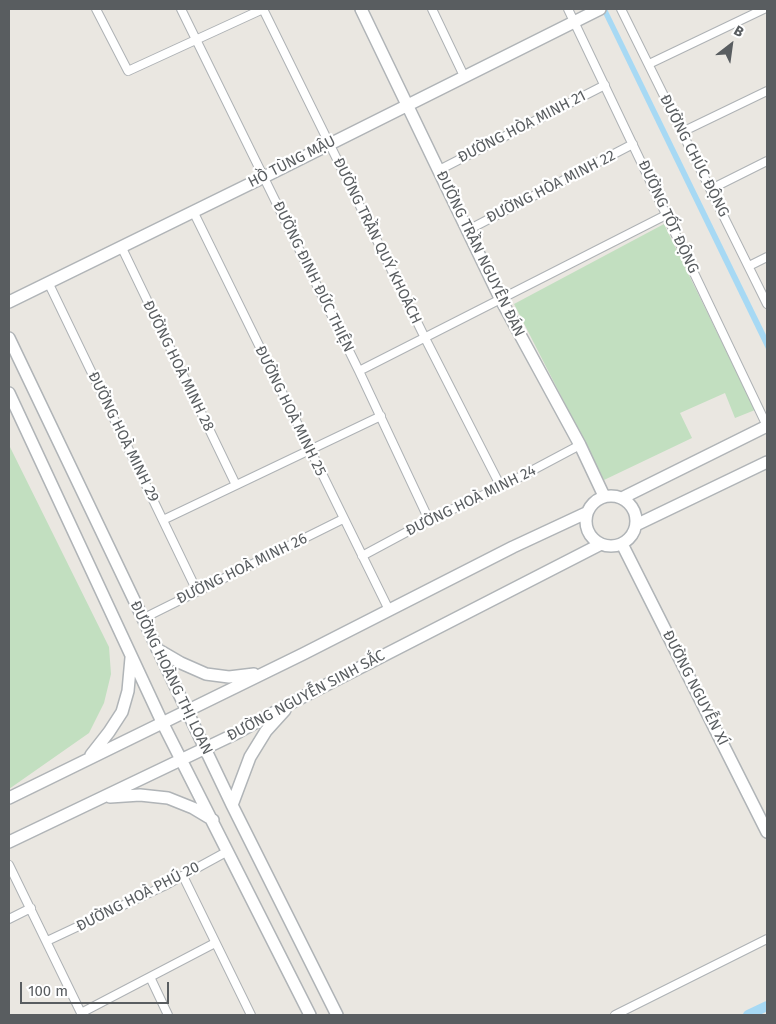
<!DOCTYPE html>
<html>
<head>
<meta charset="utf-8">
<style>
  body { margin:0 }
  #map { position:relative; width:776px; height:1024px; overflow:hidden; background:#eae7e1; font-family:"Fira Sans",sans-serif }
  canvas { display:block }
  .frame { position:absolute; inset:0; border:10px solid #595d60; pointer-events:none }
  .north { position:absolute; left:706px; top:20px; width:50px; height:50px; -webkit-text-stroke:4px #fff; paint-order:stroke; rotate:30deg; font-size:14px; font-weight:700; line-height:20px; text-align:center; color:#595d60 }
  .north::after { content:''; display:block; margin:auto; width:18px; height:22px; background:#595d60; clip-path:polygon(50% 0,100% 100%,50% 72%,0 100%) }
  .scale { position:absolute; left:20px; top:982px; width:149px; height:22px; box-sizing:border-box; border:2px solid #595d60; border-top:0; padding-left:6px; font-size:15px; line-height:18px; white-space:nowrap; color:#595d60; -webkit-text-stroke:4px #fff; paint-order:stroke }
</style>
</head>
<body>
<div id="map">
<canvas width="776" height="1024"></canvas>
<div class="frame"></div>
<div class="north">B</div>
<div class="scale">100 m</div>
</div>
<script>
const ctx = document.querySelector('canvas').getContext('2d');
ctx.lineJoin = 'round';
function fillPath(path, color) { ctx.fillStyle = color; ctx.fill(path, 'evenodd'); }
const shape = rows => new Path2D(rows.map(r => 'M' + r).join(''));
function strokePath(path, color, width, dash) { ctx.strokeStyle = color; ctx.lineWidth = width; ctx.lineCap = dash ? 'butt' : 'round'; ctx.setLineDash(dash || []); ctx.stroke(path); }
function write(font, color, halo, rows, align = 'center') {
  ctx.font = font + ' "Fira Sans",sans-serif'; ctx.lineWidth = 4.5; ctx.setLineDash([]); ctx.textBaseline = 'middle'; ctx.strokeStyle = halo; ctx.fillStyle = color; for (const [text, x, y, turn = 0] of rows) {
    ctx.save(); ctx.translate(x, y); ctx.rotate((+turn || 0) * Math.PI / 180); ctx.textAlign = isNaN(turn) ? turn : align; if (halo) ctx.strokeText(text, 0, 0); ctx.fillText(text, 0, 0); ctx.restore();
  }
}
const green = shape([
  [664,224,755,410,735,418,725,393,680,413,692,438,604,480,514,304],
  [9,445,109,647,111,674,104,703,89,733,9,789]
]);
const water = shape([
  [601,9,607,9,767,337,767,351]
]);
const canal = shape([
  [748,1015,767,1006]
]);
const street = shape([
  [96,9,128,71,263,9],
  [181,9,359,371,429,520],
  [263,9,425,338,501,487],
  [432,9,464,76],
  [568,9,767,426],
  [621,9,767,304],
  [649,64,764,9],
  [682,132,767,91],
  [439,170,605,85],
  [711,189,767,161],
  [193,211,389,610],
  [468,230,633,144],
  [121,246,236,485],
  [749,266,767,257],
  [48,282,197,591],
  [359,371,666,215],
  [163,520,381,416],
  [362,556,429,520,501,487,580,445],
  [142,619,343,519],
  [9,865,82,1015],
  [183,876,251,1015],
  [9,919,31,908],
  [47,941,164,886,228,851],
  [150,977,168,1015],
  [81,1013,215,943],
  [615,1015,767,939]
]);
const secondary = shape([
  [361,9,500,298,580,445,604,496],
  [9,302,264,177,600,9],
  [9,338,232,805,337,1015],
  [9,393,162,722,310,1015],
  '586 521a25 25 0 1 1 50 0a25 25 0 1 1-50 0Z',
  [622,498,767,426],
  [636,525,767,462],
  [622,544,767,832],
  [157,649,181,663,206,674,229,677,254,674],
  [91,755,109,732,122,712,128,691,131,658],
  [110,797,140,795,168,798,193,808,213,820],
  [9,798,303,654,513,547,586,513],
  [232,805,250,757,266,731,285,710],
  [9,842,237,733,291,703,601,544]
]);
const streetNames = [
  ["ĐƯỜNG HÒA MINH 21",522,127,-27],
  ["ĐƯỜNG CHÚC ĐỘNG",694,156,63],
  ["HỒ TÙNG MẬU",292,162,-27],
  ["ĐƯỜNG HÒA MINH 22",551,187,-27],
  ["ĐƯỜNG TỐT ĐỘNG",668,217,65],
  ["ĐƯỜNG TRẦN QUÝ KHOÁCH",377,241,64],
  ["ĐƯỜNG TRẦN NGUYÊN ĐÁN",480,254,64],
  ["ĐƯỜNG ĐINH ĐỨC THIỆN",313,277,64],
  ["ĐƯỜNG HOÀ MINH 28",178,366,64],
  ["ĐƯỜNG HOÀ MINH 25",290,411,64],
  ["ĐƯỜNG HOÀ MINH 29",123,437,64],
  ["ĐƯỜNG HOÀ MINH 24",471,501,-26],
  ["ĐƯỜNG HOÀ MINH 26",242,569,-26],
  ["ĐƯỜNG HOÀNG THỊ LOAN",171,678,64],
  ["ĐƯỜNG NGUYỄN XÍ",695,688,63],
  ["ĐƯỜNG NGUYỄN SINH SẮC",306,696,-28],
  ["ĐƯỜNG HOÀ PHÚ 20",138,897,-27]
];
fillPath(green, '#c2dfc0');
fillPath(water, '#a7d9f4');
strokePath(canal, '#a7d9f4', 10);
strokePath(street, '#aeb2b5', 10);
strokePath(secondary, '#b0b4b7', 14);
strokePath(street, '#fff', 8);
strokePath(secondary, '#fff', 11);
write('15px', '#595d60', '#fff', streetNames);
</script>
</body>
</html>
